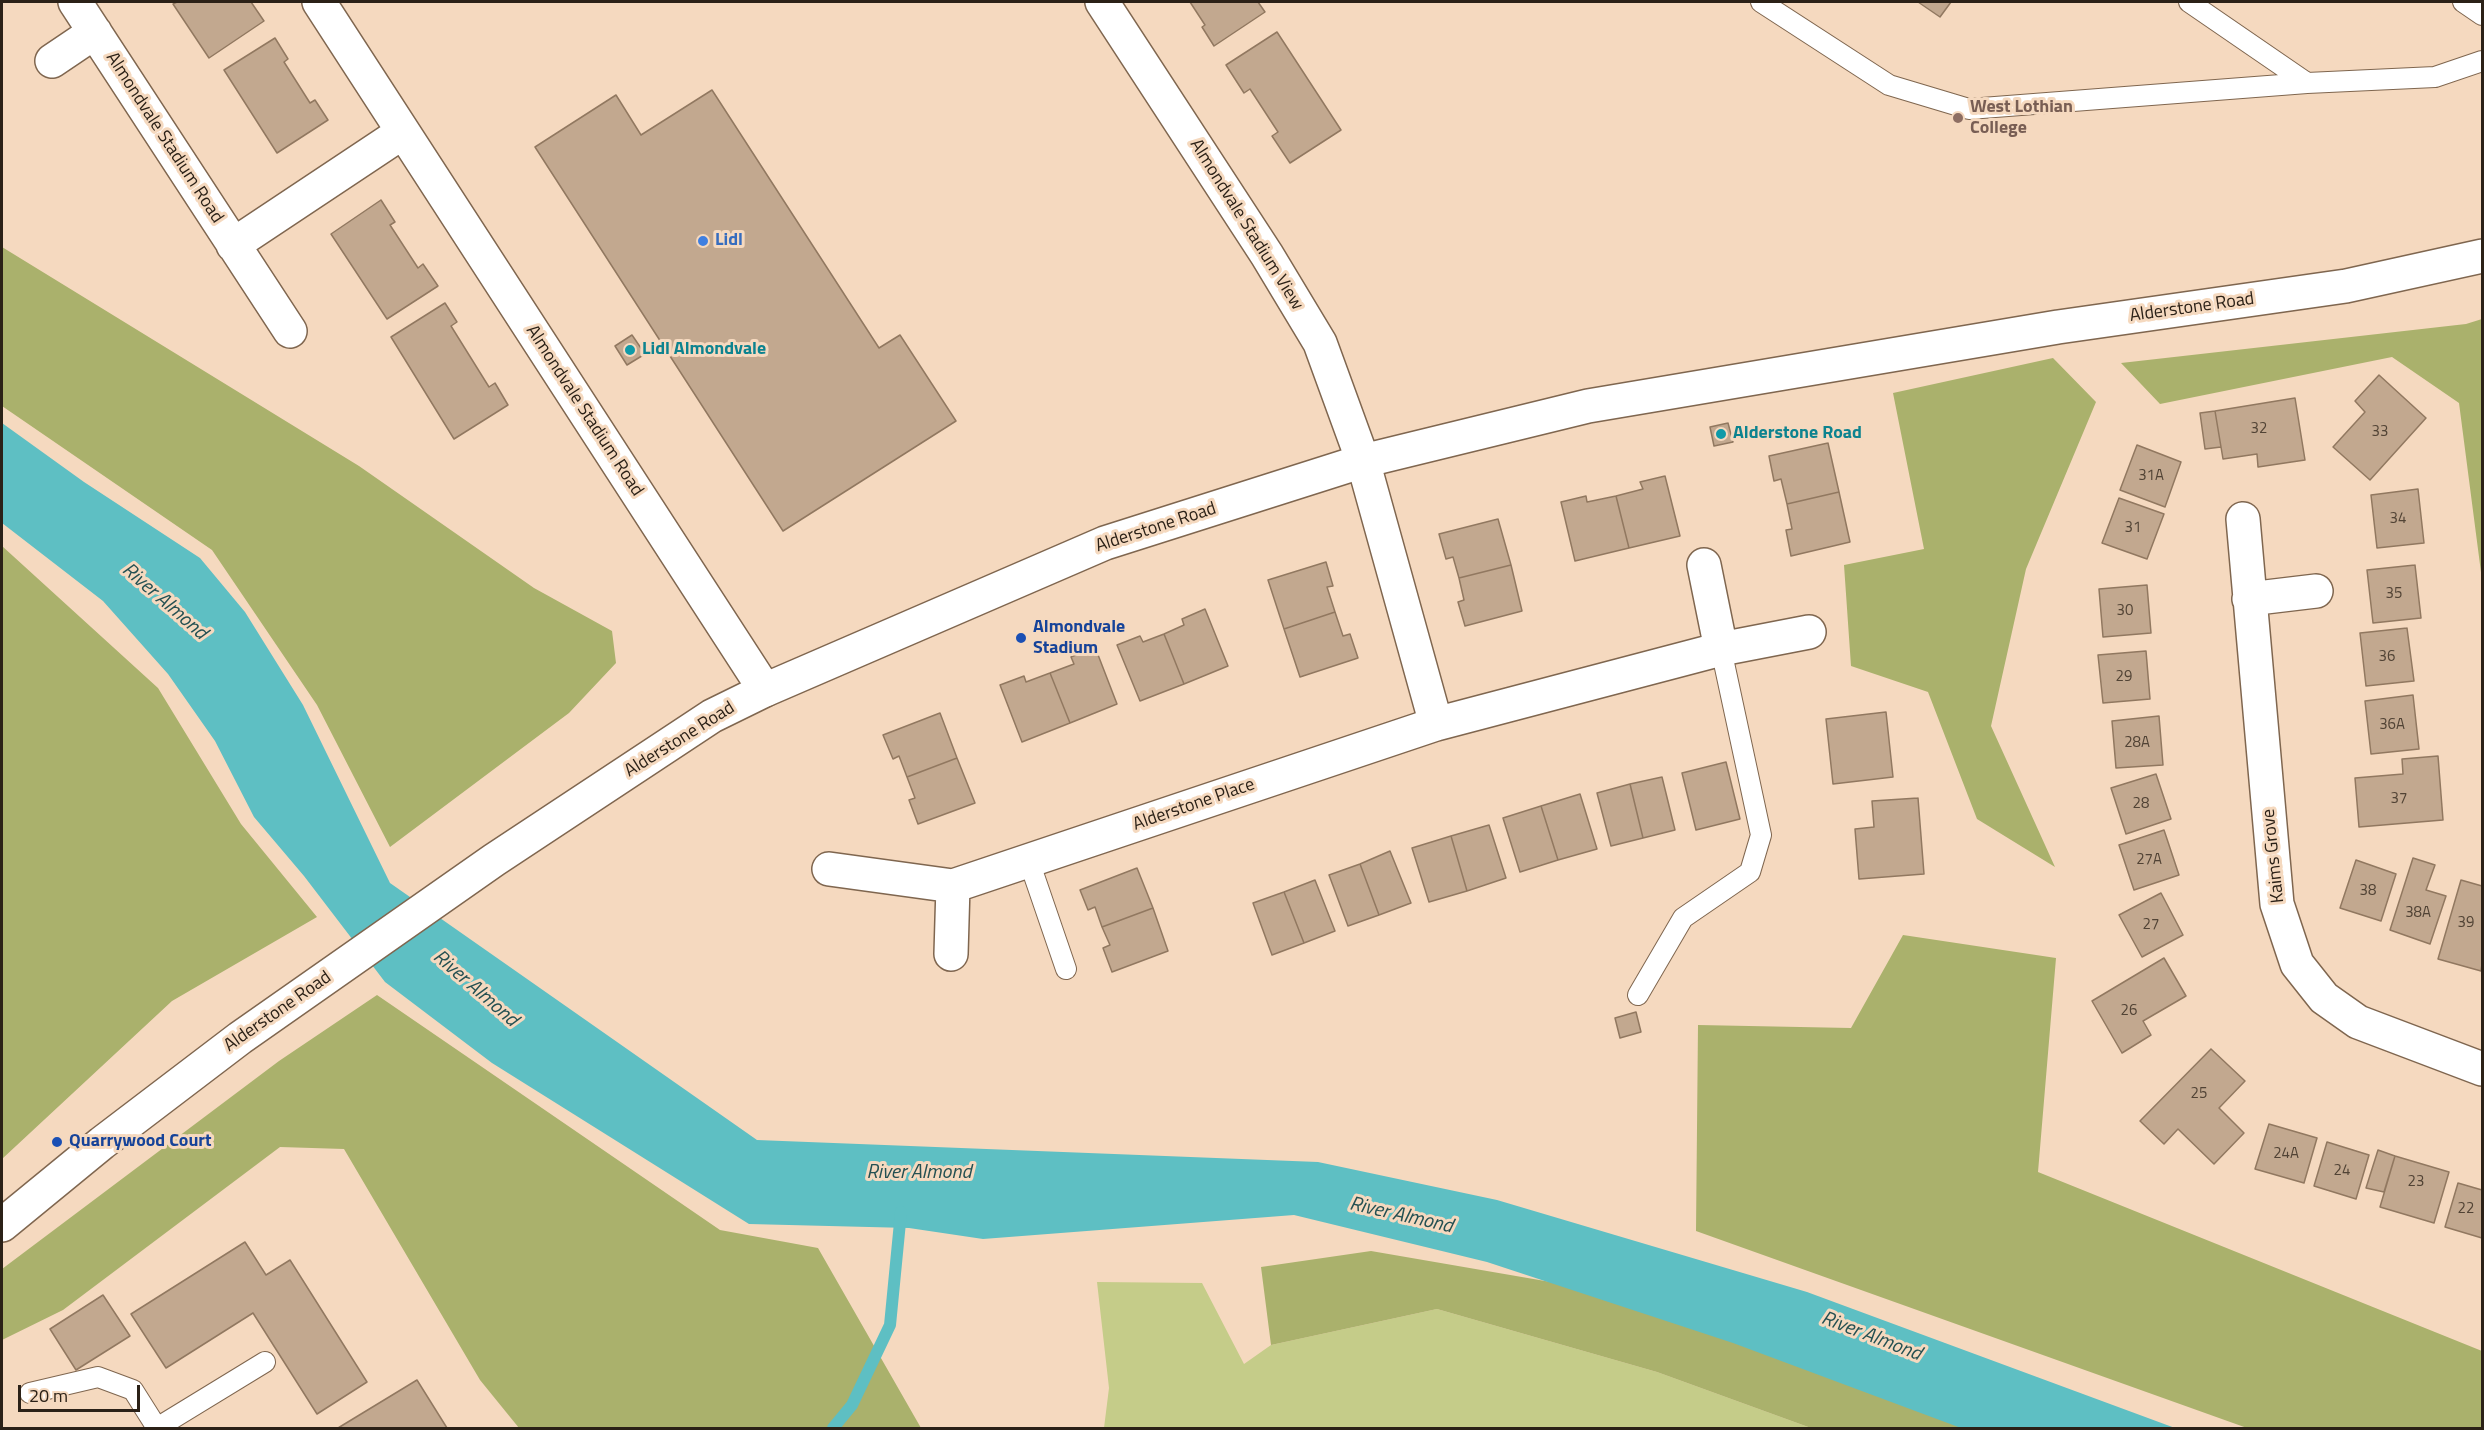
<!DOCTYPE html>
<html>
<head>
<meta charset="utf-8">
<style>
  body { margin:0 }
  #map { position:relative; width:2484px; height:1430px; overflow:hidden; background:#f5d9bf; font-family:"Titillium Web",sans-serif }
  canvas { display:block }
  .frame { position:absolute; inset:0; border:3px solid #2b2117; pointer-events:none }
  .scale { position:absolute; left:18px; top:1385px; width:122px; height:27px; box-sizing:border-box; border:3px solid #2b2117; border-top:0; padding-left:8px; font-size:18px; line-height:21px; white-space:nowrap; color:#2b2117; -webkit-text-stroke:4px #f5d9bf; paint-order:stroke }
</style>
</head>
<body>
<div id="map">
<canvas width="2484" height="1430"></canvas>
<div class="frame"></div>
<div class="scale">20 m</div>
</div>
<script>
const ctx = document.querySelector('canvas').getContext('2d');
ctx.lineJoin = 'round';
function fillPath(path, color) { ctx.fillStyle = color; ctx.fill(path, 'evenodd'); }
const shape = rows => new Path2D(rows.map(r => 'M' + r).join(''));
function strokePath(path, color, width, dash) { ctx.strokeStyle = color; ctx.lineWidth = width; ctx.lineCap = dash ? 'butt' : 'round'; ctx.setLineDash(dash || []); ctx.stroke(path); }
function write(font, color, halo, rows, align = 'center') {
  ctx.font = font + ' "Titillium Web",sans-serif'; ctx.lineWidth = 6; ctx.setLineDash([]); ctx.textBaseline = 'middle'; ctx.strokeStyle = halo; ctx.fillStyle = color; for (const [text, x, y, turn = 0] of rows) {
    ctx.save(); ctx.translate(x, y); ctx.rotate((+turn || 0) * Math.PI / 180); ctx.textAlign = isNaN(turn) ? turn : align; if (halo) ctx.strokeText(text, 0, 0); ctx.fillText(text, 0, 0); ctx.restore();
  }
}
const green = shape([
  [1097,1282,1202,1283,1244,1364,1271,1345,1437,1309,1657,1372,1811,1428,1104,1428,1109,1388]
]);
const forest = shape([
  [2,247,359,466,534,588,612,631,616,663,569,713,390,847,317,705,212,550,2,406],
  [2482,319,2482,580,2459,403,2392,357,2160,404,2121,363,2466,324],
  [2053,358,2096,402,2026,569,1991,726,2055,867,1977,819,1928,692,1851,666,1844,565,1924,549,1893,393],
  [2,546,158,688,241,824,317,917,172,1001,2,1159],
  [1903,935,2056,958,2038,1172,2482,1351,2482,1428,2247,1428,1696,1231,1698,1025,1851,1028],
  [377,995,720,1230,818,1248,921,1428,519,1428,480,1380,344,1149,280,1147,63,1310,2,1340,2,1269,279,1061],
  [1371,1251,1661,1301,2001,1428,1811,1428,1657,1372,1437,1309,1271,1345,1261,1267]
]);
const water = shape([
  [2,423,84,482,200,558,245,612,303,705,390,883,757,1140,1318,1162,1497,1200,1807,1292,2175,1428,1961,1428,1733,1343,1487,1262,1294,1215,983,1239,909,1228,749,1224,492,1063,385,982,304,876,254,817,215,741,168,674,103,601,2,523]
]);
const stream = shape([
  [833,1428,852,1405,890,1325,901,1212]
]);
const building = shape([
  [177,2,251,2,264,21,209,58,173,4,177,2],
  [1190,2,1258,2,1265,12,1214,46,1202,27,1205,25,1190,2],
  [1918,2,1951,2,1940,17,1918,2],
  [1277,32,1341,130,1290,163,1272,136,1278,132,1250,89,1244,93,1226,65,1277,32],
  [275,38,288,59,284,62,310,103,315,100,328,120,277,153,224,70,275,38],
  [712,90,879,348,900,335,956,421,783,531,535,147,616,95,641,135,712,90],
  [381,200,395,222,390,225,418,268,423,264,438,286,387,319,331,234,381,200],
  [445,303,457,322,451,326,489,387,495,383,508,405,454,439,391,337,445,303],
  [632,335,645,354,627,365,615,346,632,335],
  [2379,375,2426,418,2370,480,2333,447,2365,412,2355,401,2379,375],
  [2295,398,2305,460,2258,467,2257,454,2223,459,2215,411,2295,398],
  [2215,411,2221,447,2205,449,2200,413,2215,411],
  [1728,423,1733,442,1714,446,1710,427,1728,423],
  [1828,443,1839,492,1787,504,1781,479,1774,481,1769,456,1828,443],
  [2137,445,2181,462,2165,507,2120,490,2137,445],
  [1665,476,1680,536,1629,548,1616,496,1643,489,1640,482,1665,476],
  [2418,489,2424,543,2377,548,2371,495,2418,489],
  [1839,492,1850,542,1791,556,1786,530,1792,529,1787,504,1839,492],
  [1586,496,1587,502,1616,496,1629,548,1575,561,1561,502,1586,496],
  [2119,498,2164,514,2147,559,2102,543,2119,498],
  [1498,519,1511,565,1459,578,1453,557,1446,559,1439,534,1498,519],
  [1326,562,1333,586,1327,587,1335,612,1284,629,1268,580,1326,562],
  [1511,565,1522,611,1465,626,1458,602,1464,600,1459,578,1511,565],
  [2415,565,2421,618,2373,623,2367,570,2415,565],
  [2147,585,2151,633,2103,637,2099,589,2147,585],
  [1205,609,1228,666,1184,684,1164,634,1184,625,1182,619,1205,609],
  [1335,612,1343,636,1350,634,1358,658,1300,677,1284,629,1335,612],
  [2407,628,2414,681,2366,686,2360,633,2407,628],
  [1164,634,1184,684,1140,701,1117,645,1140,636,1143,642,1164,634],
  [1095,647,1117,704,1070,723,1050,673,1074,664,1071,657,1095,647],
  [2146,651,2150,699,2103,703,2098,655,2146,651],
  [1050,673,1070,723,1022,742,1000,685,1024,676,1026,682,1050,673],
  [2413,695,2419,749,2371,754,2365,701,2413,695],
  [1886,712,1893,777,1833,784,1826,719,1886,712],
  [940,713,957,758,907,777,899,756,893,759,883,735,940,713],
  [2159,716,2163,765,2116,768,2112,721,2159,716],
  [2438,756,2443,820,2359,827,2355,778,2403,774,2402,759,2438,756],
  [957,758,975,803,918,824,909,800,915,798,907,777,957,758],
  [1726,762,1740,819,1696,830,1682,773,1726,762],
  [2156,774,2171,819,2126,834,2111,788,2156,774],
  [1662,777,1675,830,1643,838,1630,784,1662,777],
  [1630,784,1643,838,1611,846,1597,793,1630,784],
  [1580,794,1597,849,1558,860,1541,806,1580,794],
  [1918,798,1924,874,1859,879,1855,829,1874,827,1872,801,1918,798],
  [1541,806,1558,860,1520,872,1503,818,1541,806],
  [1489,825,1506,878,1467,891,1451,836,1489,825],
  [2164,830,2179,875,2134,890,2119,845,2164,830],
  [1451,836,1467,891,1429,902,1412,848,1451,836],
  [1390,851,1411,903,1379,915,1360,864,1390,851],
  [2413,858,2435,865,2426,890,2446,896,2430,944,2390,930,2413,858],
  [2356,860,2396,874,2381,921,2340,908,2356,860],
  [1360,864,1379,915,1348,926,1329,875,1360,864],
  [1137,868,1153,908,1102,927,1095,907,1088,910,1080,890,1137,868],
  [1315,880,1335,931,1304,943,1284,892,1315,880],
  [2461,880,2482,886,2482,964,2481,971,2438,959,2461,880],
  [1284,892,1304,943,1272,955,1253,903,1284,892],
  [2161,893,2183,935,2142,957,2119,915,2161,893],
  [1153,908,1168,951,1112,972,1103,948,1110,945,1102,927,1153,908],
  [2164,958,2186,996,2143,1021,2151,1035,2122,1053,2092,1001,2164,958],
  [1636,1012,1641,1032,1620,1038,1615,1018,1636,1012],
  [2211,1049,2245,1081,2219,1108,2244,1133,2214,1164,2178,1129,2164,1144,2140,1121,2211,1049],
  [2269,1124,2317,1138,2304,1183,2255,1169,2269,1124],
  [2327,1142,2369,1155,2356,1199,2314,1186,2327,1142],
  [2378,1150,2395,1156,2384,1192,2366,1188,2378,1150],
  [2395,1156,2449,1172,2434,1223,2380,1207,2395,1156],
  [2458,1183,2482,1190,2482,1238,2445,1227,2458,1183],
  [245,1242,266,1275,290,1260,367,1382,317,1414,253,1313,166,1368,131,1314,245,1242],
  [103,1295,130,1336,76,1370,50,1329,103,1295],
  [417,1380,447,1428,338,1428,417,1380]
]);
const lane = shape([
  [1761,2,1889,85,1969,109,2307,83,2435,77,2482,61],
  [2189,2,2307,83],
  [2463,2,2482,15],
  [1029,861,1066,969],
  [1638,995,1683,918,1750,872,1761,835,1721,649],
  [30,1393,98,1377,133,1390,157,1428,265,1362]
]);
const street = shape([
  [75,2,290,331],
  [319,2,765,690],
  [52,61,95,32],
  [233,245,403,132],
  [2243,519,2277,904,2297,964,2324,998,2358,1022,2482,1069],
  [1704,565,1721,649],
  [2249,599,2316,591],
  [1436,724,1721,649,1809,632],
  [829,869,953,886,1436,724,1363,461,1320,343,1267,255,1102,2],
  [951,954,953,886]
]);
const secondary = shape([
  [2,1225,102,1143,240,1038,494,860,712,716,765,690,1105,543,1363,461,1588,406,2058,327,2346,286,2482,256]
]);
const markers = [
  [1958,118,6,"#8d6e63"],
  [703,241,6,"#3f7fe0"],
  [630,350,6,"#0f9aa8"],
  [1721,434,6,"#0f9aa8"],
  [1021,638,6,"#1a4fb4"],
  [57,1142,6,"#1a4fb4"]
];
const numberNames = [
  ["32",2259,429],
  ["33",2380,432],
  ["31A",2151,476],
  ["34",2398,519],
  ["31",2133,528],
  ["35",2394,594],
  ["30",2125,611],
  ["36",2387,657],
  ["29",2124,677],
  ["36A",2392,725],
  ["28A",2137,743],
  ["37",2399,799],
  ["28",2141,804],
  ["27A",2149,860],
  ["38",2368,891],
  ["38A",2418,913],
  ["39",2466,923],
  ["27",2151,925],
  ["26",2129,1011],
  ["25",2199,1094],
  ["24A",2286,1154],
  ["24",2342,1171],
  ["23",2416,1182],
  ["22",2466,1209]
];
const educationNames = [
  ["West Lothian",1970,108],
  ["College",1970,129]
];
const streetNames = [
  ["Almondvale Stadium Road",164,138,57],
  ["Almondvale Stadium View",1246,225,58],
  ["Alderstone Road",2192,308,-8],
  ["Almondvale Stadium Road",584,411,57],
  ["Alderstone Road",1156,528,-18],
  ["Alderstone Road",680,740,-32],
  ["Alderstone Place",1194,805,-19],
  ["Kaims Grove",2274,856,-96],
  ["Alderstone Road",278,1012,-35]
];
const shopNames = [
  ["Lidl",715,241]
];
const cultureNames = [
  ["Lidl Almondvale",642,350],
  ["Alderstone Road",1733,434]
];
const transitNames = [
  ["Almondvale",1033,628],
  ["Stadium",1033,649],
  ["Quarrywood Court",69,1142]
];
const waterNames = [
  ["River Almond",164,602,41],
  ["River Almond",475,989,41],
  ["River Almond",919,1173],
  ["River Almond",1401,1216,13],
  ["River Almond",1871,1337,21]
];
fillPath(green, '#c5cc89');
fillPath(forest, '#aab16c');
fillPath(water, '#5ebfc3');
strokePath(stream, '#5ebfc3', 12);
fillPath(building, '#c2a88f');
strokePath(building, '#917860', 1.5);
strokePath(lane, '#7f664f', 22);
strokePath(street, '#7f664f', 36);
strokePath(secondary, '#7f664f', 36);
strokePath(lane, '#fff', 20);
strokePath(street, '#fff', 33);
strokePath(secondary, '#fff', 33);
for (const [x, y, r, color] of markers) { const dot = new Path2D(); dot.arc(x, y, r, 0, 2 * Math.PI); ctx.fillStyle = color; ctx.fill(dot); strokePath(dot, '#f5d9bf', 2); }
write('15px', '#514335', null, numberNames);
write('bold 18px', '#785e54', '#f5d9bf', educationNames, 'left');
write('18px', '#2b2117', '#f5d9bf', streetNames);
write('bold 18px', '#366cbe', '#f5d9bf', shopNames, 'left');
write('bold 18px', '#0d838f', '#f5d9bf', cultureNames, 'left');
write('bold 18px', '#164399', '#f5d9bf', transitNames, 'left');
write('italic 20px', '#245052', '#f5d9bf', waterNames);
</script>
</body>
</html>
